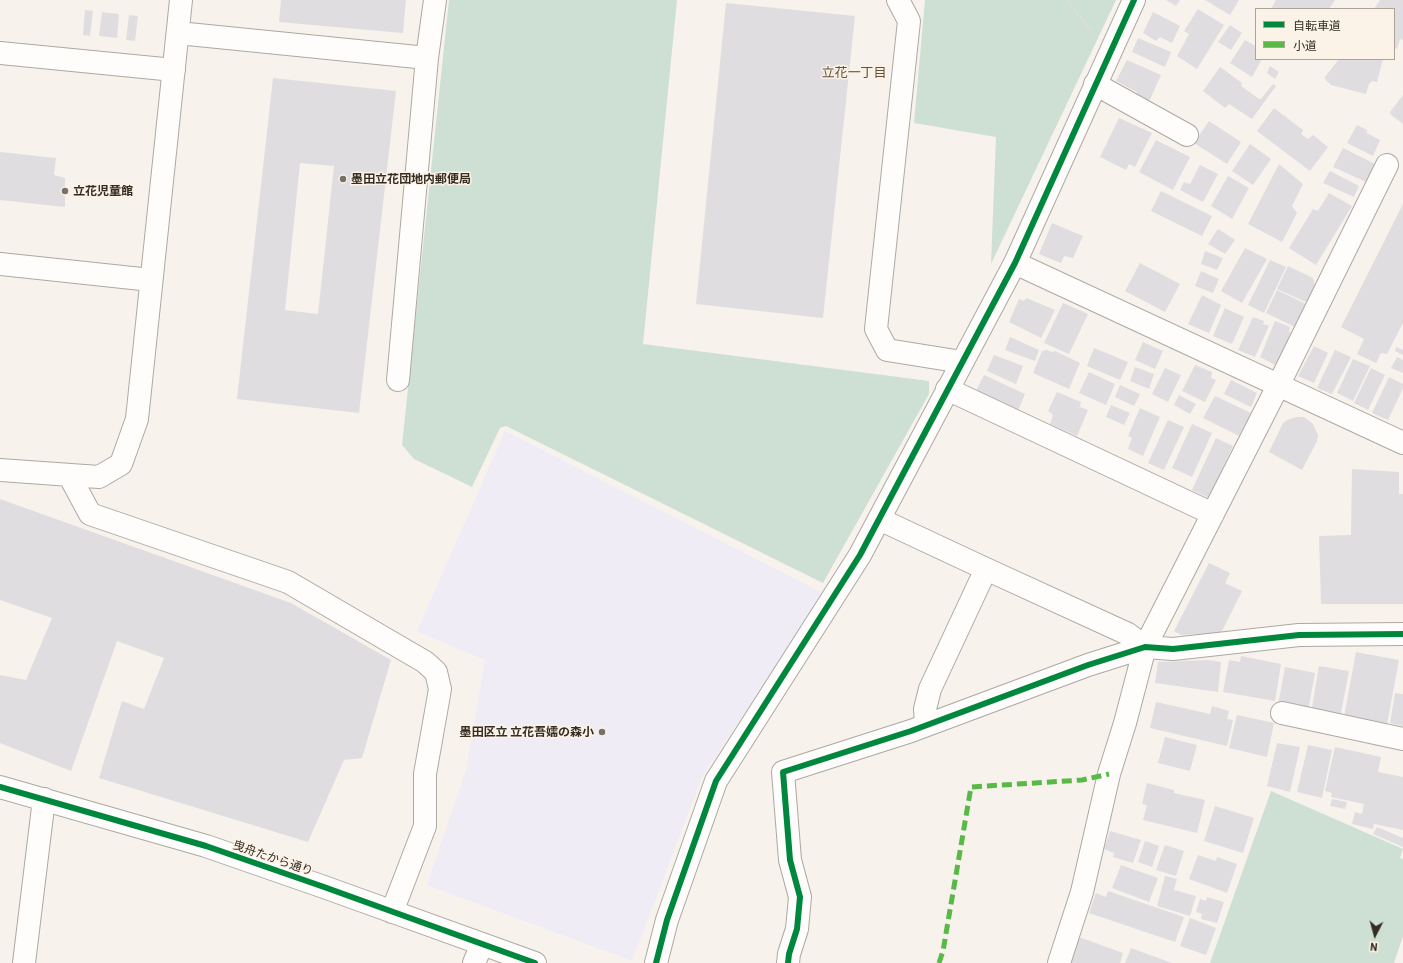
<!DOCTYPE html>
<html>
<head>
<meta charset="utf-8">
<style>
  body { margin:0 }
  #map { position:relative; width:1403px; height:963px; overflow:hidden; background:#f7f2ec; font-family:Barlow,"Noto Sans JP",sans-serif }
  canvas { display:block }
  .legend { position:absolute; left:1255px; top:8px; width:140px; height:52px; box-sizing:border-box; background:#fcf3e8; border:1px solid #aca399; margin:0; padding:5px 7px; list-style:none; font-size:12px; color:#352c22 }
  .legend li { display:flex; align-items:center; gap:8px; height:20px }
  .legend b { width:20px; border:1px solid #aca399 }
  .north { position:absolute; left:1355px; top:915px; width:40px; height:40px; -webkit-text-stroke:3px #fcf3e8; paint-order:stroke; rotate:186deg; font-size:11px; font-weight:700; line-height:16px; text-align:center; color:#352c22 }
  .north::after { content:''; display:block; margin:auto; width:14px; height:18px; background:#352c22; clip-path:polygon(50% 0,100% 100%,50% 72%,0 100%) }
</style>
</head>
<body>
<div id="map">
<canvas width="1403" height="963"></canvas>
<ul class="legend">
<li><b style="height:5px;background:#00873e"></b>自転車道</li>
<li><b style="height:5px;background:#58b947"></b>小道</li>
</ul>
<div class="north">N</div>
</div>
<script>
const ctx = document.querySelector('canvas').getContext('2d');
ctx.lineJoin = 'round';
function fillPath(path, color) { ctx.fillStyle = color; ctx.fill(path, 'evenodd'); }
const shape = rows => new Path2D(rows.map(r => 'M' + r).join(''));
function strokePath(path, color, width, dash) { ctx.strokeStyle = color; ctx.lineWidth = width; ctx.lineCap = dash ? 'butt' : 'round'; ctx.setLineDash(dash || []); ctx.stroke(path); }
function write(font, color, halo, rows, align = 'center') {
  ctx.font = font + ' Barlow,"Noto Sans JP",sans-serif'; ctx.lineWidth = 3; ctx.setLineDash([]); ctx.textBaseline = 'middle'; ctx.strokeStyle = halo; ctx.fillStyle = color; for (const [text, x, y, turn = 0] of rows) {
    ctx.save(); ctx.translate(x, y); ctx.rotate((+turn || 0) * Math.PI / 180); ctx.textAlign = isNaN(turn) ? turn : align; if (halo) ctx.strokeText(text, 0, 0); ctx.fillText(text, 0, 0); ctx.restore();
  }
}
const education = shape([
  [505,431,825,594,703,775,632,961,427,885,466,770,485,660,417,631]
]);
const green = shape([
  [449,0,677,0,643,344,929,381,929,394,823,583,506,426,500,428,472,487,414,459,402,445],
  [925,0,1116,0,991,264,996,137,914,123],
  [1271,791,1403,849,1400,858,1403,859,1403,936,1394,963,1210,963]
]);
const building = shape([
  [281,0,406,0,403,33,279,22],
  [1166,0,1180,0,1176,6],
  [1205,0,1239,0,1230,15],
  [1276,0,1335,0,1329,9,1271,9],
  [1380,0,1403,0,1403,40,1400,39,1397,49,1394,48,1394,9,1374,9],
  [726,3,855,16,823,318,696,304],
  [1198,9,1224,25,1197,69,1177,56,1188,36,1189,34,1184,31],
  [85,10,93,11,90,36,83,35],
  [102,12,119,14,117,38,99,36],
  [1153,12,1180,26,1172,43,1160,37,1156,41,1143,33],
  [129,15,138,16,135,41,126,40],
  [1230,25,1242,33,1231,50,1218,42],
  [1138,38,1171,52,1165,67,1132,52],
  [1245,40,1256,46,1256,59,1262,59,1252,77,1230,63],
  [1339,59,1383,59,1377,82,1372,81,1369,84,1366,94,1331,85,1325,79,1325,77],
  [1127,60,1161,75,1148,104,1134,97,1137,92,1116,81],
  [1270,66,1279,72,1275,79,1267,73],
  [1220,67,1242,83,1241,86,1259,99,1261,99,1273,84,1276,86,1252,119,1229,104,1225,108,1203,91],
  [273,78,396,91,359,413,237,399],
  [300,163,334,166,318,314,285,310],
  [1403,95,1403,124,1391,115,1390,112],
  [1274,108,1303,130,1301,134,1308,139,1313,135,1328,147,1310,171,1257,131],
  [1119,118,1152,133,1135,167,1129,164,1126,170,1100,157],
  [1209,121,1241,142,1227,164,1194,143],
  [1357,125,1367,130,1367,133,1380,140,1373,156,1347,143],
  [1156,140,1190,157,1173,190,1139,172],
  [1250,144,1271,159,1253,185,1232,171],
  [1343,148,1375,164,1366,182,1333,167],
  [0,152,56,158,54,175,65,178,65,207,0,200],
  [1279,164,1303,184,1292,206,1297,213,1282,242,1248,224],
  [1200,165,1218,174,1203,202,1180,190,1184,182,1190,184],
  [1330,171,1359,186,1354,197,1323,183],
  [1228,176,1249,188,1232,219,1211,206],
  [1161,191,1212,216,1202,236,1151,211],
  [1329,193,1352,206,1316,265,1289,248,1313,209,1318,211],
  [1403,204,1403,323,1387,354,1381,353,1376,363,1357,354,1364,339,1341,327],
  [1052,223,1083,236,1073,258,1064,256,1061,263,1039,254],
  [1218,229,1235,240,1225,254,1208,244],
  [1245,248,1267,259,1242,303,1221,291],
  [1205,251,1223,258,1217,270,1201,264],
  [1270,260,1286,267,1264,313,1248,305],
  [1140,263,1180,284,1165,312,1125,291],
  [1288,266,1313,278,1315,287,1308,303,1277,289],
  [1201,271,1219,279,1213,293,1195,286],
  [1277,290,1306,304,1295,327,1266,313],
  [1202,295,1221,305,1209,333,1188,324],
  [1026,298,1055,310,1041,338,1009,322,1019,299,1024,301],
  [1063,303,1088,314,1069,354,1044,343],
  [1225,308,1244,317,1232,344,1213,336],
  [1253,317,1264,321,1263,324,1269,326,1255,357,1238,350],
  [1275,321,1290,327,1289,331,1291,333,1278,363,1275,365,1260,357],
  [1010,337,1039,350,1035,361,1005,350],
  [1143,342,1163,351,1155,369,1135,360],
  [1314,346,1328,353,1314,383,1298,376],
  [1396,347,1403,350,1403,355,1395,351],
  [1094,348,1128,362,1120,380,1087,366],
  [1047,350,1052,352,1055,351,1080,363,1069,389,1033,373,1042,351],
  [1335,350,1351,357,1332,394,1317,388],
  [994,355,1023,366,1016,384,987,371],
  [1397,357,1403,360,1403,373,1391,368],
  [1353,359,1370,366,1353,401,1337,393],
  [1195,365,1212,372,1211,378,1216,380,1205,402,1182,391],
  [1135,367,1154,374,1149,389,1130,381],
  [1165,368,1181,375,1168,402,1152,394],
  [1371,368,1385,375,1368,410,1354,403],
  [1089,372,1115,384,1106,405,1079,393],
  [984,375,1025,394,1018,411,976,391],
  [1389,377,1403,384,1403,388,1388,420,1372,413],
  [1231,380,1257,393,1251,407,1224,394],
  [1120,385,1140,394,1134,406,1115,397],
  [1057,392,1081,402,1080,407,1088,410,1077,436,1050,424,1053,415,1048,411],
  [1179,395,1196,404,1190,414,1174,405],
  [1215,396,1251,413,1239,436,1203,418],
  [1111,405,1130,413,1124,425,1106,417],
  [1140,408,1160,417,1143,456,1128,449,1132,438,1128,436],
  [1297,417,1304,417,1313,424,1318,435,1317,441,1302,470,1269,452,1283,423,1289,419],
  [1168,420,1184,427,1164,470,1148,463],
  [1192,424,1212,433,1192,477,1172,468],
  [1216,438,1233,446,1209,498,1192,490],
  [1352,469,1399,472,1399,494,1403,494,1403,604,1321,604,1319,536,1351,535],
  [0,499,291,603,391,660,362,758,344,760,308,842,99,778,122,701,144,709,164,658,117,641,71,771,0,743,0,675,26,680,52,618,0,600],
  [1209,563,1230,573,1225,583,1242,591,1221,633,1181,635,1174,631],
  [1356,652,1399,660,1387,725,1344,717],
  [1241,656,1281,664,1275,701,1223,692,1229,660,1240,662],
  [1207,660,1221,662,1218,692,1155,683,1158,662],
  [1319,666,1349,671,1340,718,1311,713],
  [1285,667,1315,673,1308,711,1278,705],
  [1395,693,1403,694,1403,726,1390,723],
  [1156,702,1210,714,1212,706,1229,711,1227,719,1233,720,1227,746,1150,728],
  [1237,715,1274,723,1267,757,1229,748],
  [1165,737,1197,745,1190,771,1158,763],
  [1277,743,1300,747,1290,792,1267,786],
  [1308,745,1332,750,1322,798,1297,792],
  [1335,747,1381,757,1378,772,1403,777,1403,830,1374,824,1373,829,1352,824,1355,812,1362,814,1364,804,1331,797,1332,793,1325,791],
  [1147,783,1174,790,1174,793,1205,800,1197,833,1143,820,1147,805,1142,804],
  [1332,799,1347,802,1345,809,1330,806],
  [1215,806,1254,818,1243,853,1204,841],
  [1377,827,1403,838,1403,847,1373,834],
  [1110,831,1141,840,1133,863,1113,857,1114,853,1104,849],
  [1145,841,1159,846,1152,867,1138,862],
  [1165,845,1184,851,1176,876,1156,870],
  [1198,855,1216,861,1217,857,1237,864,1227,893,1189,879],
  [1121,865,1158,878,1149,902,1112,888],
  [1165,876,1177,879,1174,890,1196,896,1190,916,1157,906],
  [1108,891,1184,917,1175,942,1089,913,1096,893,1106,897],
  [1207,897,1224,902,1217,923,1201,919,1202,914,1196,912,1200,899,1206,901],
  [1190,918,1216,928,1206,955,1180,946],
  [1079,937,1123,953,1120,963,1070,963],
  [1131,948,1172,963,1125,963]
]);
const path = shape([
  [1068,0,1070,5,1092,31]
]);
const minor = shape([
  [898,0,909,21,876,329,887,350,962,362],
  [178,33,427,58],
  [0,53,174,70],
  [1095,84,1187,135],
  [1015,263,1403,443],
  [0,264,151,280],
  [398,380,427,58,435,0],
  [947,389,1213,514],
  [0,470,99,477,121,464,137,419,181,0],
  [69,475,90,514,288,582,425,662,436,672,440,689,425,774,425,826,392,912],
  [879,519,986,569,1128,634,1145,647],
  [1282,713,1403,739],
  [926,725,925,709,930,689,986,569],
  [0,787,206,846,324,887,535,963],
  [24,963,44,799],
  [474,963,482,944],
  [656,963,667,920,716,781,860,555,1015,263,1134,0],
  [788,963,789,954,797,929,800,897,790,860,783,772,911,731,1088,665,1145,647,1173,649,1299,635,1403,634],
  [1059,963,1082,892,1109,774,1125,723,1145,647,1278,386,1387,165]
]);
const quiet = shape([
  [939,963,943,951,971,787,1082,780,1109,774]
]);
const cycleway = shape([
  [0,787,206,846,324,887,535,963],
  [656,963,667,920,716,781,860,555,1015,263,1134,0],
  [788,963,789,954,797,929,800,897,790,860,783,772,911,731,1088,665,1145,647,1173,649,1299,635,1403,634]
]);
const markers = [
  [343,179,4,"#797169"],
  [65,191,4,"#797169"],
  [602,732,4,"#797169"]
];
const poiNames = [
  ["墨田立花団地内郵便局",351,179],
  ["立花児童館",73,191],
  ["墨田区立 立花吾嬬の森小",594,732,"right"]
];
const streetNames = [
  ["曳舟たから通り",273,858,19]
];
const neighbourhoodNames = [
  ["立花一丁目",854,73]
];
fillPath(education, '#f0ecf6');
fillPath(green, '#cee0d4');
fillPath(building, '#e0dde1');
strokePath(minor, '#aea8a1', 24);
strokePath(path, '#deddda', 2.5, [3, 2]);
strokePath(minor, '#fefdfc', 22);
strokePath(quiet, '#58b947', 5, [10, 5]);
strokePath(cycleway, '#00873e', 6);
for (const [x, y, r, color] of markers) { const dot = new Path2D(); dot.arc(x, y, r, 0, 2 * Math.PI); ctx.fillStyle = color; ctx.fill(dot); strokePath(dot, '#fcf3e8', 1.5); }
write('bold 12px', '#352c22', '#fcf3e8', poiNames, 'left');
write('12px', '#352c22', '#fcf3e8', streetNames);
write('13px', '#635038', '#fcf3e8', neighbourhoodNames);
</script>
</body>
</html>
